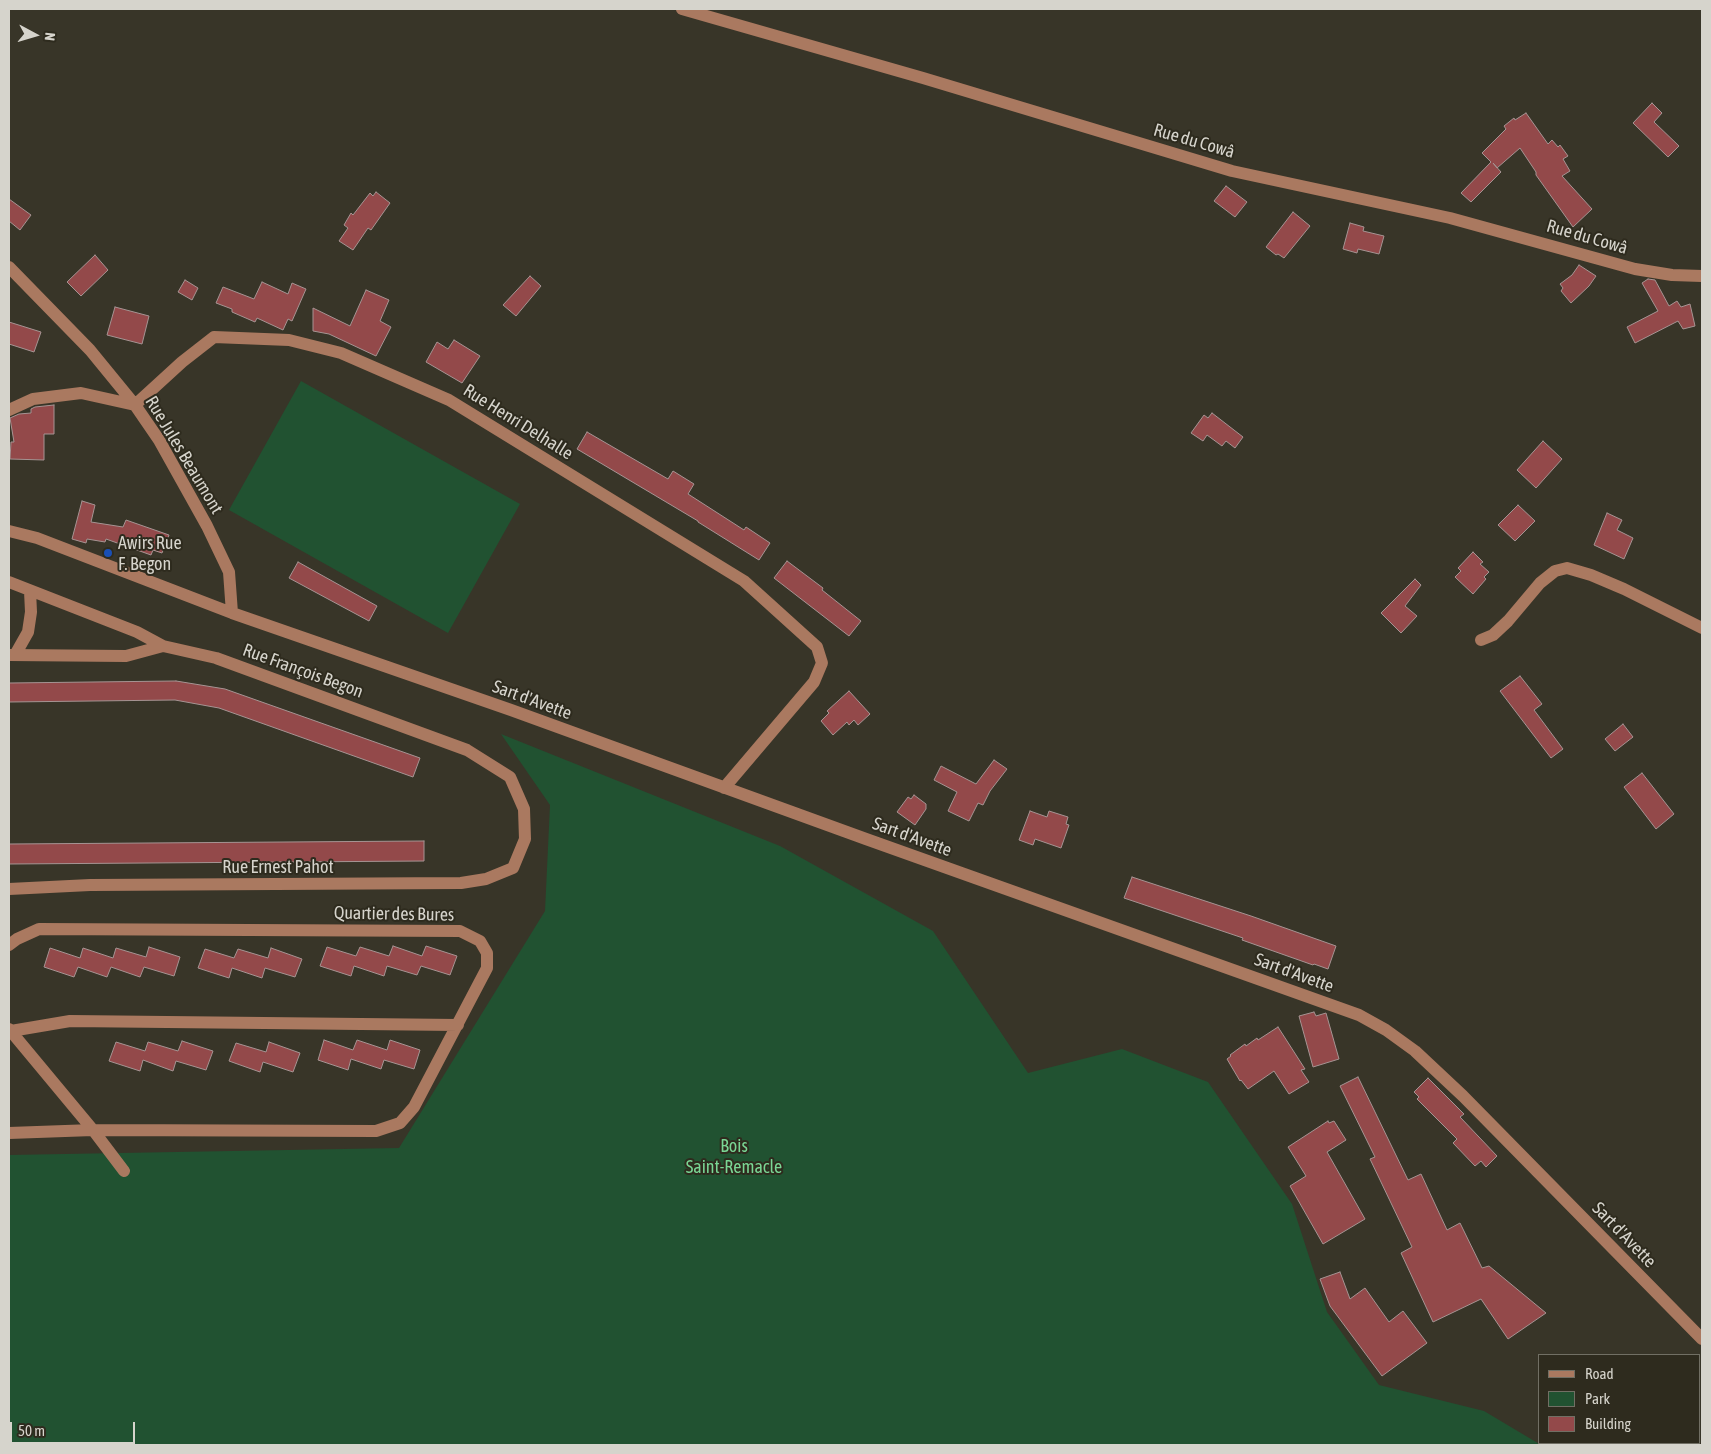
<!DOCTYPE html>
<html>
<head>
<meta charset="utf-8">
<style>
  body { margin:0 }
  #map { position:relative; width:1711px; height:1454px; overflow:hidden; background:#383528; font-family:"Asap Condensed",sans-serif }
  canvas { display:block }
  .frame { position:absolute; inset:0; border:10px solid #d6d4cc; pointer-events:none }
  .legend { position:absolute; left:1538px; top:1354px; width:162px; height:90px; box-sizing:border-box; background:#2e2b1e; border:1px solid #716f64; margin:0; padding:6px 9px; list-style:none; font-size:15px; color:#d6d4cc }
  .legend li { display:flex; align-items:center; gap:10px; height:25px }
  .legend b { width:25px; border:1px solid #716f64 }
  .north { position:absolute; left:10px; top:10px; width:50px; height:50px; -webkit-text-stroke:4px #2e2b1e; paint-order:stroke; rotate:96deg; font-size:14px; font-weight:700; line-height:20px; text-align:center; color:#d6d4cc }
  .north::after { content:''; display:block; margin:auto; width:18px; height:22px; background:#d6d4cc; clip-path:polygon(50% 0,100% 100%,50% 72%,0 100%) }
  .scale { position:absolute; left:10px; top:1422px; width:125px; height:22px; box-sizing:border-box; border:2px solid #d6d4cc; border-top:0; padding-left:6px; font-size:15px; line-height:18px; white-space:nowrap; color:#d6d4cc; -webkit-text-stroke:4px #2e2b1e; paint-order:stroke }
</style>
</head>
<body>
<div id="map">
<canvas width="1711" height="1454"></canvas>
<div class="frame"></div>
<ul class="legend">
<li><b style="height:6px;background:#aa7960"></b>Road</li>
<li><b style="height:14px;background:#215231"></b>Park</li>
<li><b style="height:14px;background:#93494a"></b>Building</li>
</ul>
<div class="north">N</div>
<div class="scale">50 m</div>
</div>
<script>
const ctx = document.querySelector('canvas').getContext('2d');
ctx.lineJoin = 'round';
function fillPath(path, color) { ctx.fillStyle = color; ctx.fill(path, 'evenodd'); }
const shape = rows => new Path2D(rows.map(r => 'M' + r).join(''));
function strokePath(path, color, width, dash) { ctx.strokeStyle = color; ctx.lineWidth = width; ctx.lineCap = dash ? 'butt' : 'round'; ctx.setLineDash(dash || []); ctx.stroke(path); }
function write(font, color, halo, rows, align = 'center') {
  ctx.font = font + ' "Asap Condensed",sans-serif'; ctx.lineWidth = 4; ctx.setLineDash([]); ctx.textBaseline = 'middle'; ctx.strokeStyle = halo; ctx.fillStyle = color; for (const [text, x, y, turn = 0] of rows) {
    ctx.save(); ctx.translate(x, y); ctx.rotate((+turn || 0) * Math.PI / 180); ctx.textAlign = isNaN(turn) ? turn : align; if (halo) ctx.strokeText(text, 0, 0); ctx.fillText(text, 0, 0); ctx.restore();
  }
}
const green = shape([
  [301,381,520,504,448,633,229,510],
  [501,734,780,846,933,931,1028,1073,1122,1049,1208,1082,1292,1204,1327,1312,1379,1385,1484,1411,1541,1445,9,1445,9,1155,399,1148,545,911,550,805]
]);
const building = shape([
  [1652,103,1662,113,1654,122,1679,146,1668,157,1633,123,1652,103],
  [1526,113,1548,144,1552,140,1558,147,1560,145,1568,156,1563,159,1570,171,1562,176,1592,209,1573,227,1536,175,1536,172,1520,148,1497,168,1493,163,1501,172,1471,202,1461,193,1491,162,1482,153,1506,129,1504,126,1514,118,1515,120,1526,113],
  [1226,186,1247,202,1235,217,1214,201,1226,186],
  [376,192,390,203,371,230,368,228,353,250,339,241,348,228,344,225,351,213,353,215,370,193,373,196,376,192],
  [9,199,31,215,20,230,9,221,9,199],
  [1293,212,1310,226,1284,258,1278,254,1276,255,1266,247,1293,212],
  [1350,223,1364,227,1363,231,1384,236,1379,254,1358,249,1357,253,1343,249,1350,223],
  [95,255,108,270,81,296,67,282,95,255],
  [1579,265,1596,276,1589,286,1571,303,1561,291,1563,288,1560,284,1572,275,1579,265],
  [530,276,541,286,516,316,503,305,530,276],
  [1648,279,1655,280,1669,306,1677,301,1681,307,1690,304,1695,326,1683,329,1678,321,1635,343,1627,327,1658,311,1642,283,1648,279],
  [185,280,198,288,192,300,178,292,185,280],
  [262,282,288,294,292,283,306,289,292,321,288,319,283,330,257,318,255,322,232,312,232,309,216,303,223,287,254,299,262,282],
  [366,290,389,300,380,321,391,327,376,356,329,334,313,331,313,308,350,326,366,290],
  [115,307,149,316,142,344,107,335,115,307],
  [9,322,41,332,34,352,9,344,9,322],
  [454,340,480,356,462,383,426,362,437,342,448,349,454,340],
  [54,405,54,434,44,434,44,460,10,459,11,442,14,442,10,418,19,414,31,413,31,409,35,407,54,405],
  [1212,413,1243,437,1235,448,1226,441,1222,446,1207,435,1203,441,1191,433,1204,415,1208,418,1212,413],
  [587,432,668,479,673,471,694,484,688,494,744,530,746,527,770,543,759,560,698,522,698,521,577,449,587,432],
  [1543,441,1562,459,1536,488,1517,470,1543,441],
  [82,501,95,505,91,522,123,527,126,520,169,535,162,553,153,550,151,555,106,539,105,542,87,539,86,543,72,539,82,501],
  [1518,505,1535,521,1515,541,1498,525,1518,505],
  [1607,513,1622,520,1617,530,1633,538,1624,559,1594,545,1607,513],
  [1473,552,1483,562,1480,564,1489,572,1484,577,1486,579,1473,594,1455,577,1461,571,1458,568,1473,552],
  [787,561,823,588,822,590,861,621,849,636,774,578,787,561],
  [298,562,377,606,369,621,289,578,298,562],
  [1415,579,1421,585,1405,606,1417,616,1401,633,1381,613,1415,579],
  [1520,676,1542,704,1534,710,1563,749,1551,758,1500,691,1520,676],
  [176,681,225,689,420,758,413,777,219,708,175,700,9,702,9,683,176,681],
  [849,691,870,714,858,725,854,720,849,725,847,722,833,735,821,721,829,713,827,711,849,691],
  [1623,724,1633,737,1615,751,1605,739,1623,724],
  [994,760,1007,769,990,791,983,805,978,803,969,821,948,811,957,792,934,780,941,766,976,784,994,760],
  [1642,773,1674,814,1656,829,1624,787,1642,773],
  [914,795,926,804,926,809,915,825,897,812,908,797,911,799,914,795],
  [1030,811,1047,817,1049,811,1068,817,1066,824,1069,825,1061,848,1035,839,1033,845,1019,840,1030,811],
  [424,841,424,861,9,864,9,844,424,841],
  [1132,877,1251,916,1336,946,1328,969,1314,964,1313,965,1242,940,1243,938,1124,898,1132,877],
  [393,946,422,956,426,946,457,956,450,975,421,966,417,975,387,966,384,976,354,966,351,976,320,966,327,947,356,956,360,947,389,956,393,946],
  [149,947,180,957,174,976,144,967,140,977,111,967,107,977,78,967,74,977,44,967,50,948,80,958,83,948,113,958,116,948,146,957,149,947],
  [271,948,302,959,295,977,265,968,262,978,232,968,229,978,198,968,205,949,234,958,238,949,268,958,271,948],
  [1314,1012,1316,1016,1326,1013,1339,1059,1313,1067,1299,1016,1314,1012],
  [1278,1027,1305,1069,1301,1070,1309,1082,1289,1094,1274,1071,1248,1089,1241,1080,1240,1081,1227,1059,1231,1056,1230,1055,1245,1044,1246,1046,1257,1038,1258,1040,1278,1027],
  [324,1040,353,1050,357,1040,387,1050,390,1040,420,1050,414,1069,384,1060,381,1069,351,1059,348,1070,318,1060,324,1040],
  [182,1041,213,1051,206,1070,176,1061,173,1071,143,1060,140,1071,109,1061,116,1042,145,1051,148,1042,178,1051,182,1041],
  [269,1042,300,1053,293,1072,263,1062,260,1072,229,1061,236,1043,266,1052,269,1042],
  [1358,1077,1408,1180,1421,1174,1447,1230,1460,1223,1482,1268,1489,1266,1546,1313,1508,1339,1481,1299,1433,1322,1401,1253,1412,1247,1370,1159,1375,1157,1340,1086,1358,1077],
  [1428,1078,1464,1114,1460,1117,1497,1156,1486,1167,1481,1161,1475,1166,1453,1143,1457,1139,1417,1099,1419,1097,1414,1092,1428,1078],
  [1328,1121,1329,1123,1334,1121,1346,1140,1327,1152,1365,1219,1323,1244,1290,1186,1306,1176,1288,1147,1328,1121],
  [1340,1272,1350,1299,1365,1288,1389,1322,1403,1311,1427,1343,1382,1376,1330,1306,1320,1279,1340,1272]
]);
const minor = shape([
  [682,9,923,78,1232,171,1450,218,1635,269,1672,275,1702,276],
  [9,267,90,350,135,405,159,440,207,526,229,572,232,613],
  [9,410,33,399,81,393,135,405,182,362,214,337,289,340,341,353,449,400,744,581,817,647,822,663,814,682,724,788],
  [9,531,37,538,232,613,511,710,866,839,1359,1015,1386,1030,1415,1051,1463,1096,1702,1339],
  [9,582,137,632,163,646],
  [1481,640,1493,635,1508,621,1540,583,1555,571,1567,568,1591,575,1624,589,1702,628],
  [9,655,126,656,163,646,216,658,467,750,510,777,524,809,525,839,513,868,486,879,461,883,90,885,9,889],
  [15,655,28,632,31,612,30,591],
  [9,945,17,939,39,929,460,931,480,941,487,953,487,968,414,1107,400,1123,376,1131,93,1130,9,1133],
  [9,1029,93,1130,124,1171],
  [11,1031,70,1021,458,1025]
]);
const markers = [
  [108,553,5,"#1a4fb4"]
];
const streetNames = [
  ["Rue du Cowâ",1194,141,16],
  ["Rue du Cowâ",1587,237,16],
  ["Rue Henri Delhalle",518,422,32],
  ["Rue Jules Beaumont",184,455,59],
  ["Rue François Begon",303,671,20],
  ["Sart d'Avette",532,700,20],
  ["Sart d'Avette",912,837,20],
  ["Rue Ernest Pahot",278,867],
  ["Quartier des Bures",394,914,1],
  ["Sart d'Avette",1294,973,20],
  ["Sart d'Avette",1624,1235,46]
];
const poiNames = [
  ["Awirs Rue",118,543],
  ["F. Begon",118,564]
];
const parkNames = [
  ["Bois",734,1146],
  ["Saint-Remacle",734,1167]
];
fillPath(green, '#215231');
fillPath(building, '#93494a');
strokePath(building, '#a69493', 1);
strokePath(minor, '#aa7960', 12);
for (const [x, y, r, color] of markers) { const dot = new Path2D(); dot.arc(x, y, r, 0, 2 * Math.PI); ctx.fillStyle = color; ctx.fill(dot); strokePath(dot, '#2e2b1e', 2); }
write('18px', '#d6d4cc', '#2e2b1e', streetNames);
write('18px', '#d6d4cc', '#2e2b1e', poiNames, 'left');
write('18px', '#7ad694', '#2e2b1e', parkNames);
</script>
</body>
</html>
